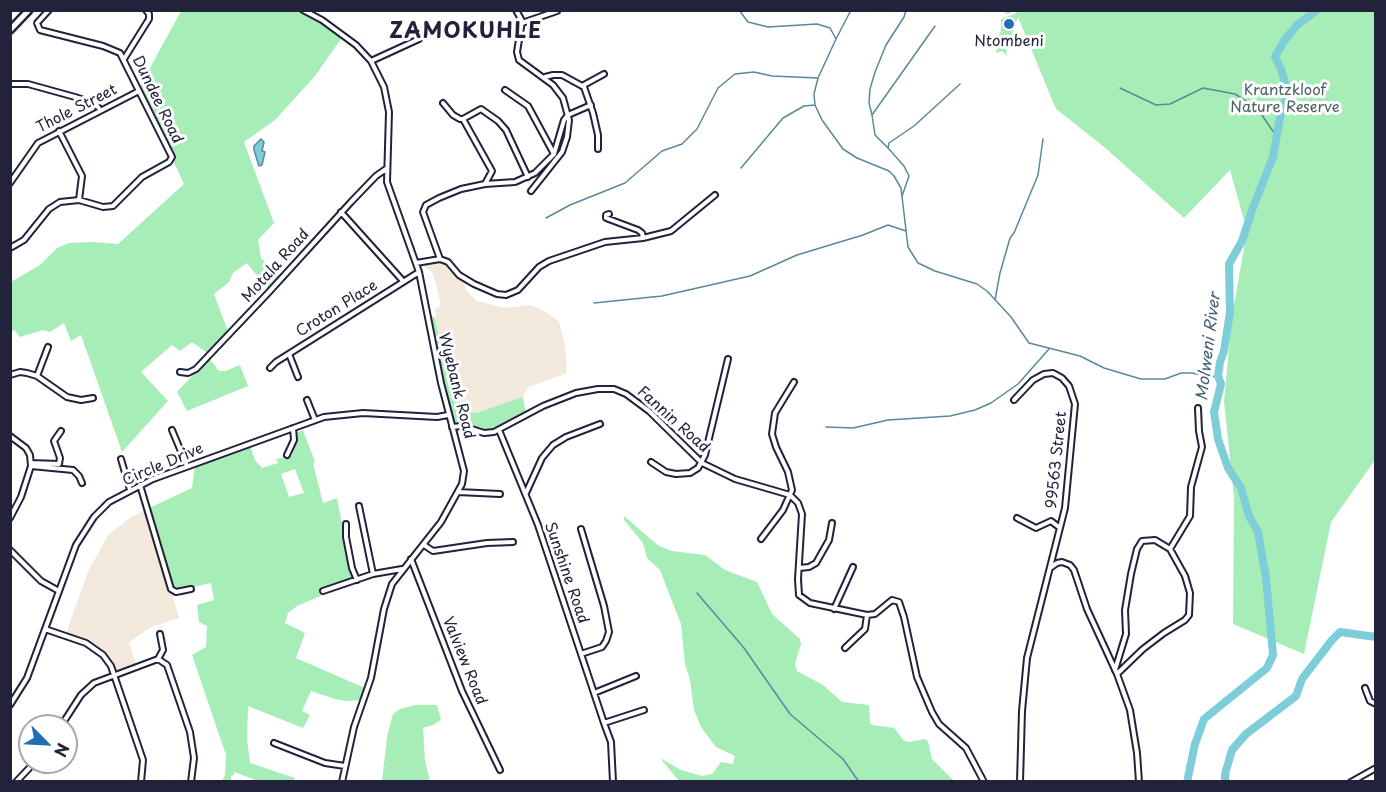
<!DOCTYPE html>
<html>
<head>
<meta charset="utf-8">
<style>
  body { margin:0 }
  #map { position:relative; width:1386px; height:792px; overflow:hidden; background:#fff; font-family:"Playpen Sans",sans-serif }
  canvas { display:block }
  .frame { position:absolute; inset:0; border:12px solid #22223b; pointer-events:none }
  .north { position:absolute; left:18px; top:714px; width:60px; height:60px; box-sizing:border-box; background:#fff; border:2px solid #a7a7b1; border-radius:50%; rotate:114deg; font-size:16px; font-weight:700; line-height:24px; text-align:center; color:#22223b }
  .north::after { content:''; display:block; margin:auto; width:21px; height:27px; background:#1f6fb2; clip-path:polygon(50% 0,100% 100%,50% 72%,0 100%) }
</style>
</head>
<body>
<div id="map">
<canvas width="1386" height="792"></canvas>
<div class="frame"></div>
<div class="north">N</div>
</div>
<script>
const ctx = document.querySelector('canvas').getContext('2d');
ctx.lineJoin = 'round';
function fillPath(path, color) { ctx.fillStyle = color; ctx.fill(path, 'evenodd'); }
const shape = rows => new Path2D(rows.map(r => 'M' + r).join(''));
function strokePath(path, color, width, dash) { ctx.strokeStyle = color; ctx.lineWidth = width; ctx.lineCap = dash ? 'butt' : 'round'; ctx.setLineDash(dash || []); ctx.stroke(path); }
function write(font, color, halo, rows, align = 'center') {
  ctx.font = font + ' "Playpen Sans",sans-serif'; ctx.lineWidth = 6; ctx.setLineDash([]); ctx.textBaseline = 'middle'; ctx.strokeStyle = halo; ctx.fillStyle = color; for (const [text, x, y, turn = 0] of rows) {
    ctx.save(); ctx.translate(x, y); ctx.rotate((+turn || 0) * Math.PI / 180); ctx.textAlign = isNaN(turn) ? turn : align; if (halo) ctx.strokeText(text, 0, 0); ctx.fillText(text, 0, 0); ctx.restore();
  }
}
const built = shape([
  [445,261,465,284,466,290,477,301,505,308,530,305,546,312,559,322,565,346,567,370,565,374,528,387,523,397,498,407,473,413,460,406,444,362,438,333,435,309,441,306,437,288,432,272,425,268,423,263],
  [147,509,179,618,151,627,129,642,137,667,114,674,111,666,96,649,65,636,88,572,108,535,131,517]
]);
const green = shape([
  [181,11,302,11,343,36,315,76,275,120,244,142,274,223,258,240,261,258,281,279,270,292,247,263,233,273,229,282,214,294,229,334,210,355,192,342,180,351,172,345,141,372,168,401,122,452,81,335,71,341,64,323,50,332,43,330,20,337,14,330,11,332,11,282,40,265,57,248,69,243,93,242,118,244,184,184,139,88],
  [1002,11,1375,11,1375,460,1331,522,1304,654,1233,624,1234,498,1224,401,1232,316,1247,231,1230,170,1184,218,1103,146,1056,109,1018,17,1012,33,1014,40,1012,46,1006,48,1007,56,1002,51,996,53,997,47,1003,48,997,39,1001,31,1001,19,1017,13,1016,11,1007,14],
  [435,317,444,362,461,406,473,413,479,412,523,397,526,414,489,433,462,426,451,427,428,318],
  [209,358,219,371,225,371,240,365,248,386,187,411,177,392],
  [303,430,315,462,313,463,323,503,337,498,353,582,297,606,288,613,285,623,305,633,296,658,367,689,363,700,347,701,335,699,311,691,302,711,310,715,303,728,248,706,247,739,250,763,295,778,294,781,258,781,234,772,234,775,231,776,231,781,222,781,225,775,226,755,192,655,206,647,207,626,199,622,197,605,214,600,211,583,171,592,147,509,192,488,195,464,250,445,255,460,262,468,278,463,276,459,292,456,297,441,296,433],
  [295,469,304,493,289,497,281,474],
  [624,516,659,546,672,551,705,555,725,570,757,582,772,614,800,639,801,644,795,663,797,671,823,685,842,702,869,705,870,723,873,725,894,728,904,741,910,742,924,739,928,741,932,759,954,781,679,781,660,758,681,770,702,776,712,774,721,762,733,764,735,756,716,747,701,727,694,710,690,680,685,664,681,624,660,570,647,558,643,543,624,520],
  [415,705,437,705,441,720,433,725,423,728,425,761,430,781,382,781,387,737,393,714,400,709]
]);
const water = shape([
  [261,139,264,142,262,151,265,152,262,165,259,166,254,150,254,146,261,139]
]);
const stream = shape([
  [739,10,748,22,768,27,817,24,830,28,836,39,818,78,814,94,815,105,822,120,843,149,857,158,889,171,894,176,901,188,908,247,918,263,935,271,977,284,987,291,1011,317,1029,343,1080,356,1104,368,1141,379,1165,379,1181,373,1192,373,1205,376],
  [836,39,851,10],
  [1120,88,1156,105,1170,104,1203,88,1235,94,1257,108,1277,137],
  [872,115,869,103,870,89,875,72,886,45,904,17,906,10],
  [887,147,875,135,872,115,935,26],
  [741,168,783,118,804,106,815,105],
  [902,196,909,176,904,166,888,148,889,143,914,126,960,84],
  [546,218,570,205,625,183,662,151,682,144,697,129,718,88,735,74,754,72,772,76,818,78],
  [995,300,1000,273,1010,238,1014,233,1038,175,1043,139],
  [594,303,662,296,750,276,797,255,863,235,888,225,906,231],
  [1210,377,1218,376],
  [826,427,853,428,888,420,950,416,975,410,991,403,1018,384,1049,349],
  [697,593,744,648,790,714,843,759,859,782]
]);
const river = shape([
  [1187,782,1195,744,1204,719,1267,668,1273,655,1266,578,1258,532,1249,516,1241,488,1228,468,1218,439,1214,412,1221,384,1218,376,1220,362,1224,351,1230,312,1229,264,1242,241,1252,210,1273,157,1281,112,1288,93,1281,69,1275,57,1284,41,1297,25,1317,10],
  [1225,782,1225,774,1232,750,1246,734,1296,696,1302,679,1332,640,1340,632,1376,637]
]);
const minor = shape([
  [303,10,322,20,356,45,371,61,384,87,389,112,387,182,419,272,441,383,464,471,462,484,441,522,392,584,384,609,371,678,354,727,342,782],
  [516,10,522,21,517,52,519,60,553,85,563,98,569,120,567,137,562,152,531,191],
  [522,23,557,11],
  [124,59,149,19,149,14,146,10],
  [371,61,419,39],
  [545,77,553,75,562,75,584,87,593,113,598,135,598,149],
  [10,84,28,84,75,97,96,104,100,110],
  [582,86,604,74],
  [505,90,528,106,554,154],
  [443,103,453,115,460,119,463,119,481,109,498,121,506,130,528,177],
  [568,115,591,105],
  [463,119,492,171,485,184],
  [59,131,82,176,79,200],
  [10,183,38,143,139,91],
  [341,212,403,281],
  [609,214,606,215,606,218,638,230,642,233,643,238],
  [10,248,24,240,49,209,60,202,79,200,103,207,113,206,142,177,169,162,172,157,120,53,103,46,40,30,37,23,49,10],
  [440,259,448,262,459,275,474,284,497,294,506,295,518,290,539,267,549,261,605,242,643,238,671,231,715,195],
  [416,263,440,259,423,212,426,205,439,198,461,189,485,184,515,182,535,173,554,154,564,120,568,115],
  [289,354,298,377],
  [270,368,276,362,419,272],
  [180,372,188,373,196,369,269,292,351,202,376,176,386,169],
  [10,375,20,372,27,373,37,376,67,397,81,400,93,398],
  [37,376,48,347],
  [307,400,315,420],
  [1014,400,1033,380,1044,374,1053,373,1062,378,1069,386,1075,404,1065,508,1027,658,1022,711,1020,782],
  [452,427,462,426,484,433,494,432,543,406,576,393,598,389,614,389,626,394,649,411,702,463,735,479,790,495,798,503,802,514,798,579,799,595,810,603,867,615,875,614,892,600,899,602,904,617,917,677,932,712,939,724,966,748,984,782],
  [172,430,187,466],
  [499,430,538,525,604,723,644,710],
  [10,436,26,448,30,455,31,466,21,497,10,518],
  [287,455,294,440,293,428],
  [121,459,130,490],
  [651,462,666,472,676,474,690,473,698,468,705,455,728,359],
  [31,463,59,464,60,458,54,441,61,431],
  [31,466,73,470,79,476,82,483],
  [140,485,171,589,176,592,191,589],
  [458,492,500,494],
  [526,493,542,458,553,445,566,437,600,424],
  [359,506,373,574],
  [1017,518,1036,528,1051,521,1060,528],
  [346,524,346,537,352,568,357,580],
  [761,539,783,510,792,490,788,472,776,447,772,434,775,413,794,382],
  [424,545,433,551,487,543,513,542],
  [1170,549,1190,516,1191,487,1202,447,1199,431,1198,408],
  [10,550,41,581,59,591],
  [411,559,462,691,500,770],
  [799,568,809,567,816,563,829,540,832,523],
  [1050,568,1057,563,1062,562,1070,565,1074,570,1087,609,1117,674,1130,710,1137,753,1139,782],
  [323,591,373,574,402,569],
  [834,609,853,567],
  [45,629,86,643,103,655,111,666,143,760,141,782],
  [845,648,865,629,867,615],
  [581,654,602,647,606,641,609,632,604,606,581,529],
  [158,659,167,665,190,732,194,758,191,782],
  [158,659,163,650,160,634],
  [1115,670,1126,634,1125,610,1131,574,1137,549,1142,541,1155,540,1170,549,1185,576,1190,593,1189,615,1185,620,1164,633,1143,649,1117,674],
  [1365,688,1370,701,1376,704],
  [594,693,636,676],
  [10,705,27,678,76,545,94,517,109,502,153,479,324,417,363,413,437,417,448,415],
  [604,723,611,742,613,782],
  [61,726,81,695,94,683,158,659],
  [274,743,325,763,345,766],
  [16,782,35,762],
  [1351,782,1376,768]
]);
const major = shape([
  [10,30,29,10]
]);
const markers = [
  [1009,24,6,"#1f6fb2"]
];
const poiNames = [
  ["Ntombeni",1009,42]
];
const parkNames = [
  ["Krantzkloof",1285,91],
  ["Nature Reserve",1285,108]
];
const streetNames = [
  ["Dundee Road",157,100,64],
  ["Thole Street",77,109,-27],
  ["Motala Road",276,266,-48],
  ["Croton Place",337,309,-32],
  ["Wyebank Road",456,386,76],
  ["Fannin Road",673,420,42],
  ["99563 Street",1057,460,-84],
  ["Circle Drive",163,465,-23],
  ["Sunshine Road",566,573,71],
  ["Valview Road",464,661,68]
];
const waterNames = [
  ["Molweni River",1209,347,-83]
];
const districtNames = [
  ["ZAMOKUHLE",466,32]
];
fillPath(built, '#f2e8db');
fillPath(green, '#a7edb8');
fillPath(water, '#7eced9');
strokePath(water, '#59899a', 1.5);
strokePath(stream, '#59899a', 1.5);
strokePath(river, '#7eced9', 8);
strokePath(minor, '#22223b', 8);
strokePath(major, '#22223b', 10);
strokePath(minor, '#fff', 4);
strokePath(major, '#fff', 5);
for (const [x, y, r, color] of markers) { const dot = new Path2D(); dot.arc(x, y, r, 0, 2 * Math.PI); ctx.fillStyle = color; ctx.fill(dot); strokePath(dot, '#fff', 2); }
write('15px', '#22223b', '#fff', poiNames);
write('15px', '#4a5f60', '#fff', parkNames);
write('15px', '#22223b', '#fff', streetNames);
write('italic 16px', '#425e72', '#fff', waterNames);
ctx.letterSpacing = '1.5px';
write('bold 21px', '#22223b', '#fff', districtNames);
ctx.letterSpacing = '0px';
</script>
</body>
</html>
